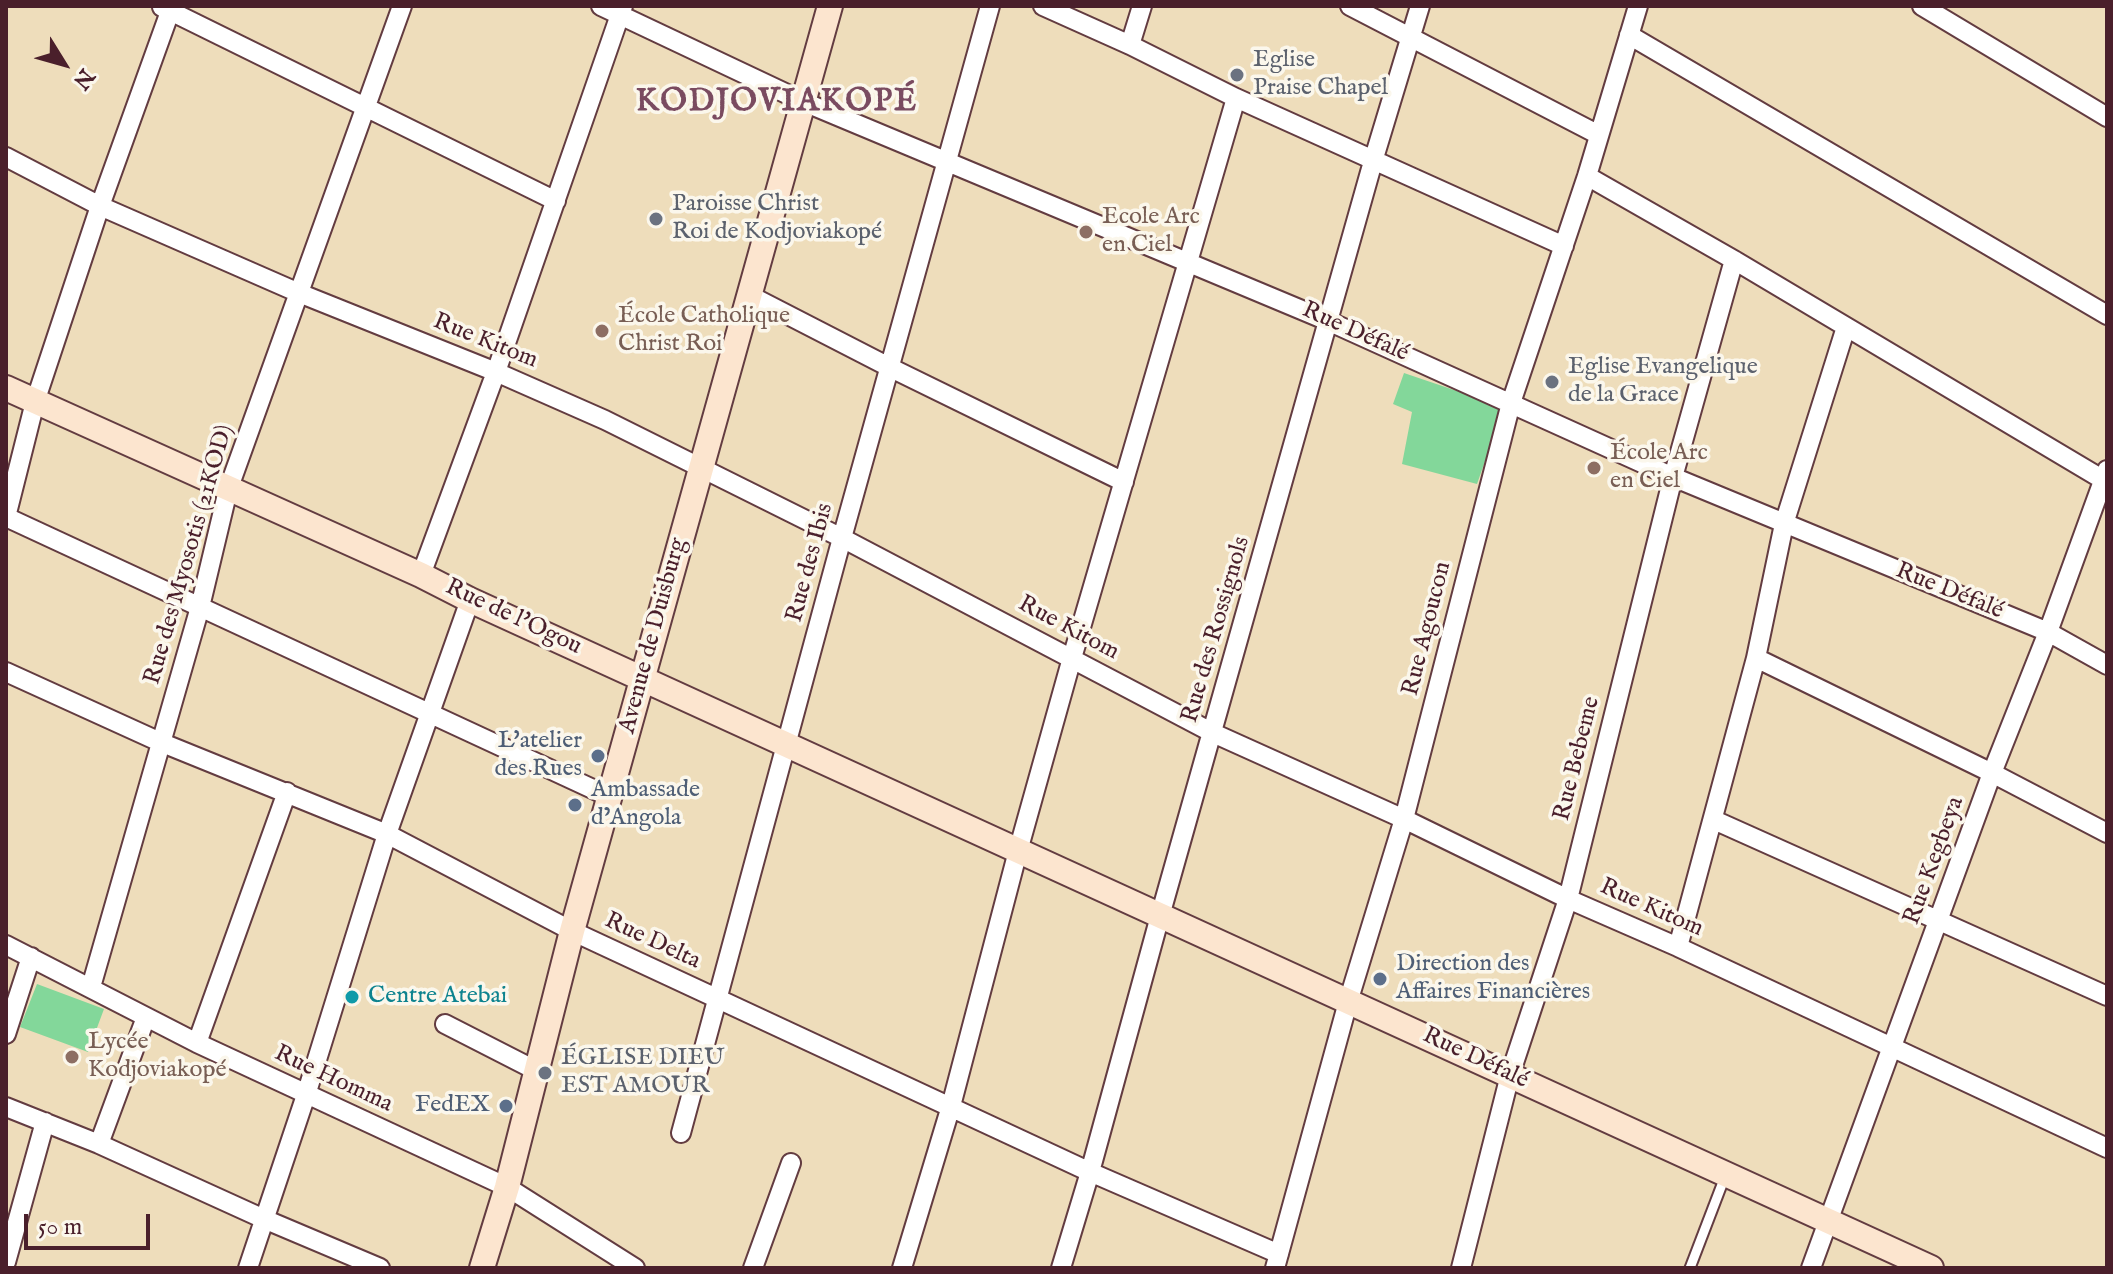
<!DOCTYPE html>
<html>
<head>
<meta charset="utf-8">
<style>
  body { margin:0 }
  #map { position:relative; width:2113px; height:1274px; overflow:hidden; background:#edb; font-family:"IM FELL English",serif }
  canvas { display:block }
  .frame { position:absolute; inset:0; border:8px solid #4a1f2b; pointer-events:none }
  .north { position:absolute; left:24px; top:24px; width:80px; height:80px; -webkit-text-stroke:6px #fbf7ec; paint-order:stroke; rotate:127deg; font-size:22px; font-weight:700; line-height:32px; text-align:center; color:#4a1f2b }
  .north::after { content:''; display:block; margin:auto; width:28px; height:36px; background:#4a1f2b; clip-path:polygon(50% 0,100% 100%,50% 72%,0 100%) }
  .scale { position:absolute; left:24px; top:1214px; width:126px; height:36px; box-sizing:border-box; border:4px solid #4a1f2b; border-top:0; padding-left:10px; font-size:24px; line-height:28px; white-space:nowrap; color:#4a1f2b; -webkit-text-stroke:6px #fbf7ec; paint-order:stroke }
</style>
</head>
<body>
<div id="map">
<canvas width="2113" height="1274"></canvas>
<div class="frame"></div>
<div class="north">N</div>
<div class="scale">50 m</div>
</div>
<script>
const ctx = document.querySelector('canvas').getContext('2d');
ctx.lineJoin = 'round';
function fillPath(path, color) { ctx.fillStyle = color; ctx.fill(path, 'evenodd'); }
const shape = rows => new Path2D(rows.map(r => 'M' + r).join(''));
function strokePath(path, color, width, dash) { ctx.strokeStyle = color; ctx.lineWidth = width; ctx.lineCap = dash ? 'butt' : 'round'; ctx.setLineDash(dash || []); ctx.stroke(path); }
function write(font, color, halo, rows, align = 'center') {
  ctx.font = font + ' "IM FELL English",serif'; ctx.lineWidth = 7; ctx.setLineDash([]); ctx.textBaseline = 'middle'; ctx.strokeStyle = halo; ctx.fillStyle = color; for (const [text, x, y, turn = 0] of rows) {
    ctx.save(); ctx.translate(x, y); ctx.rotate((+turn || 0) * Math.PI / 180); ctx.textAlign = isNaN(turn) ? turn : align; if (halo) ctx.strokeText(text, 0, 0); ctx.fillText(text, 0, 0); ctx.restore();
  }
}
const green = shape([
  [1404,373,1504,407,1477,484,1402,464,1412,412,1393,404],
  [37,984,104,1009,88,1052,20,1027]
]);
const lane = shape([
  [1690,1268,1726,1174]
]);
const street = shape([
  [601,6,804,102,1328,321,1673,477,2048,632,2107,665],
  [1043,6,1130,45,1236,98,1564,246],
  [1350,6,1599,135],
  [1922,6,2107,117],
  [162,7,556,201],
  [1629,35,2107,315],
  [1130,45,1142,6],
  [6,157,100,206,299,293,496,372,605,420,842,538,1213,733,1404,819,1568,899,1678,947,2107,1148],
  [1587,176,1734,260,2107,482],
  [751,296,891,368,1124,482],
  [6,517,610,797],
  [6,517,35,402,100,206,172,6],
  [421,575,496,372,623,6],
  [1756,658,1992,773,2107,833],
  [6,672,160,742,387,834,572,931,1090,1172,1279,1254],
  [1714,820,2107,996],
  [6,945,197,1043,507,1187,635,1268],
  [1678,947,1756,658,1784,524,1846,327],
  [91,987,200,607,228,490,402,6],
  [445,1024,535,1070],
  [6,1034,31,957],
  [197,1043,287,792],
  [6,1107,99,1144,264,1219,380,1268],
  [681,1133,842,538,990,6],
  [99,1144,146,1017],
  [6,1262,45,1122],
  [248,1268,306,1095,387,834,470,600],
  [753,1268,791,1163],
  [902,1268,951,1106,1018,851,1072,658,1236,98],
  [1061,1268,1090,1172,1160,916,1374,158,1420,6],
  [1275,1268,1348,1002,1404,819,1511,403,1587,176,1638,6],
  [1461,1268,1510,1075,1568,899,1673,477,1734,260],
  [1811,1268,1992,773,2048,632,2107,470]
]);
const secondary = shape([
  [6,388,421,575,470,600,1931,1268],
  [482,1268,507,1187,572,931,830,6]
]);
const markers = [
  [1237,75,8,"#6b7280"],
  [656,219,8,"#6b7280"],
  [1086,232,8,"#8d6e63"],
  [602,331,8,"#8d6e63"],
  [1552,382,8,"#6b7280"],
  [1594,468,8,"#8d6e63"],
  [598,756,8,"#5c6f8a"],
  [575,805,8,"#5c6f8a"],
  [1380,979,8,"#5c6f8a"],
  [352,997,8,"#0f9aa8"],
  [72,1057,8,"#8d6e63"],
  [545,1073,8,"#6b7280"],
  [506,1106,8,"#5c6f8a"]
];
const worshipNames = [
  ["Eglise",1253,61],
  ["Praise Chapel",1253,89],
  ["Paroisse Christ",672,205],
  ["Roi de Kodjoviakopé",672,233],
  ["Eglise Evangelique",1568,368],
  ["de la Grace",1568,396],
  ["ÉGLISE DIEU",561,1059],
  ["EST AMOUR",561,1087]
];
const educationNames = [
  ["Ecole Arc",1102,218],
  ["en Ciel",1102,246],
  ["École Catholique",618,317],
  ["Christ Roi",618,345],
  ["École Arc",1610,454],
  ["en Ciel",1610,482],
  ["Lycée",88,1043],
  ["Kodjoviakopé",88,1071]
];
const streetNames = [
  ["Rue Défalé",1355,333,24],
  ["Rue Kitom",485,342,22],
  ["Rue des Myosotis (21KOD)",190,555,-74],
  ["Rue des Ibis",811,563,-75],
  ["Rue Défalé",1949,592,22],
  ["Rue de l'Ogou",513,618,25],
  ["Rue Kitom",1068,629,28],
  ["Rue Agoucon",1428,629,-76],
  ["Rue des Rossignols",1217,630,-74],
  ["Avenue de Duisburg",654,636,-75],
  ["Rue Bebeme",1578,759,-76],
  ["Rue Kegbeya",1935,861,-70],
  ["Rue Kitom",1651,909,24],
  ["Rue Delta",652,942,25],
  ["Rue Défalé",1475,1059,25],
  ["Rue Homma",333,1080,25]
];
const serviceNames = [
  ["L'atelier",582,742],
  ["des Rues",582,770],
  ["Ambassade",591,791,"left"],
  ["d’Angola",591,819,"left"],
  ["Direction des",1396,965,"left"],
  ["Affaires Financières",1396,993,"left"],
  ["FedEX",490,1106]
];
const cultureNames = [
  ["Centre Atebai",368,997]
];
const districtNames = [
  ["KODJOVIAKOPÉ",777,103]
];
fillPath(green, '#83d79a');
strokePath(lane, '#633c41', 13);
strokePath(street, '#633c41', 22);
strokePath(secondary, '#633c41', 28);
strokePath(lane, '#fff', 9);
strokePath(street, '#fff', 18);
strokePath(secondary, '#fce5cf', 24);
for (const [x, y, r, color] of markers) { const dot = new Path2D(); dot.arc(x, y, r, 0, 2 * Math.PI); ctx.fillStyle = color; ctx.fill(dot); strokePath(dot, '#fbf7ec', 3); }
write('24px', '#5b616d', '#fbf7ec', worshipNames, 'left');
write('24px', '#785e54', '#fbf7ec', educationNames, 'left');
write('24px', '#4a1f2b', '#fbf7ec', streetNames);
write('24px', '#4e5e75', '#fbf7ec', serviceNames, 'right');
write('24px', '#0d838f', '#fbf7ec', cultureNames, 'left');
ctx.letterSpacing = '2px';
write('bold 32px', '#7a4b60', '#fbf7ec', districtNames);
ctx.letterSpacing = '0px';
</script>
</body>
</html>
